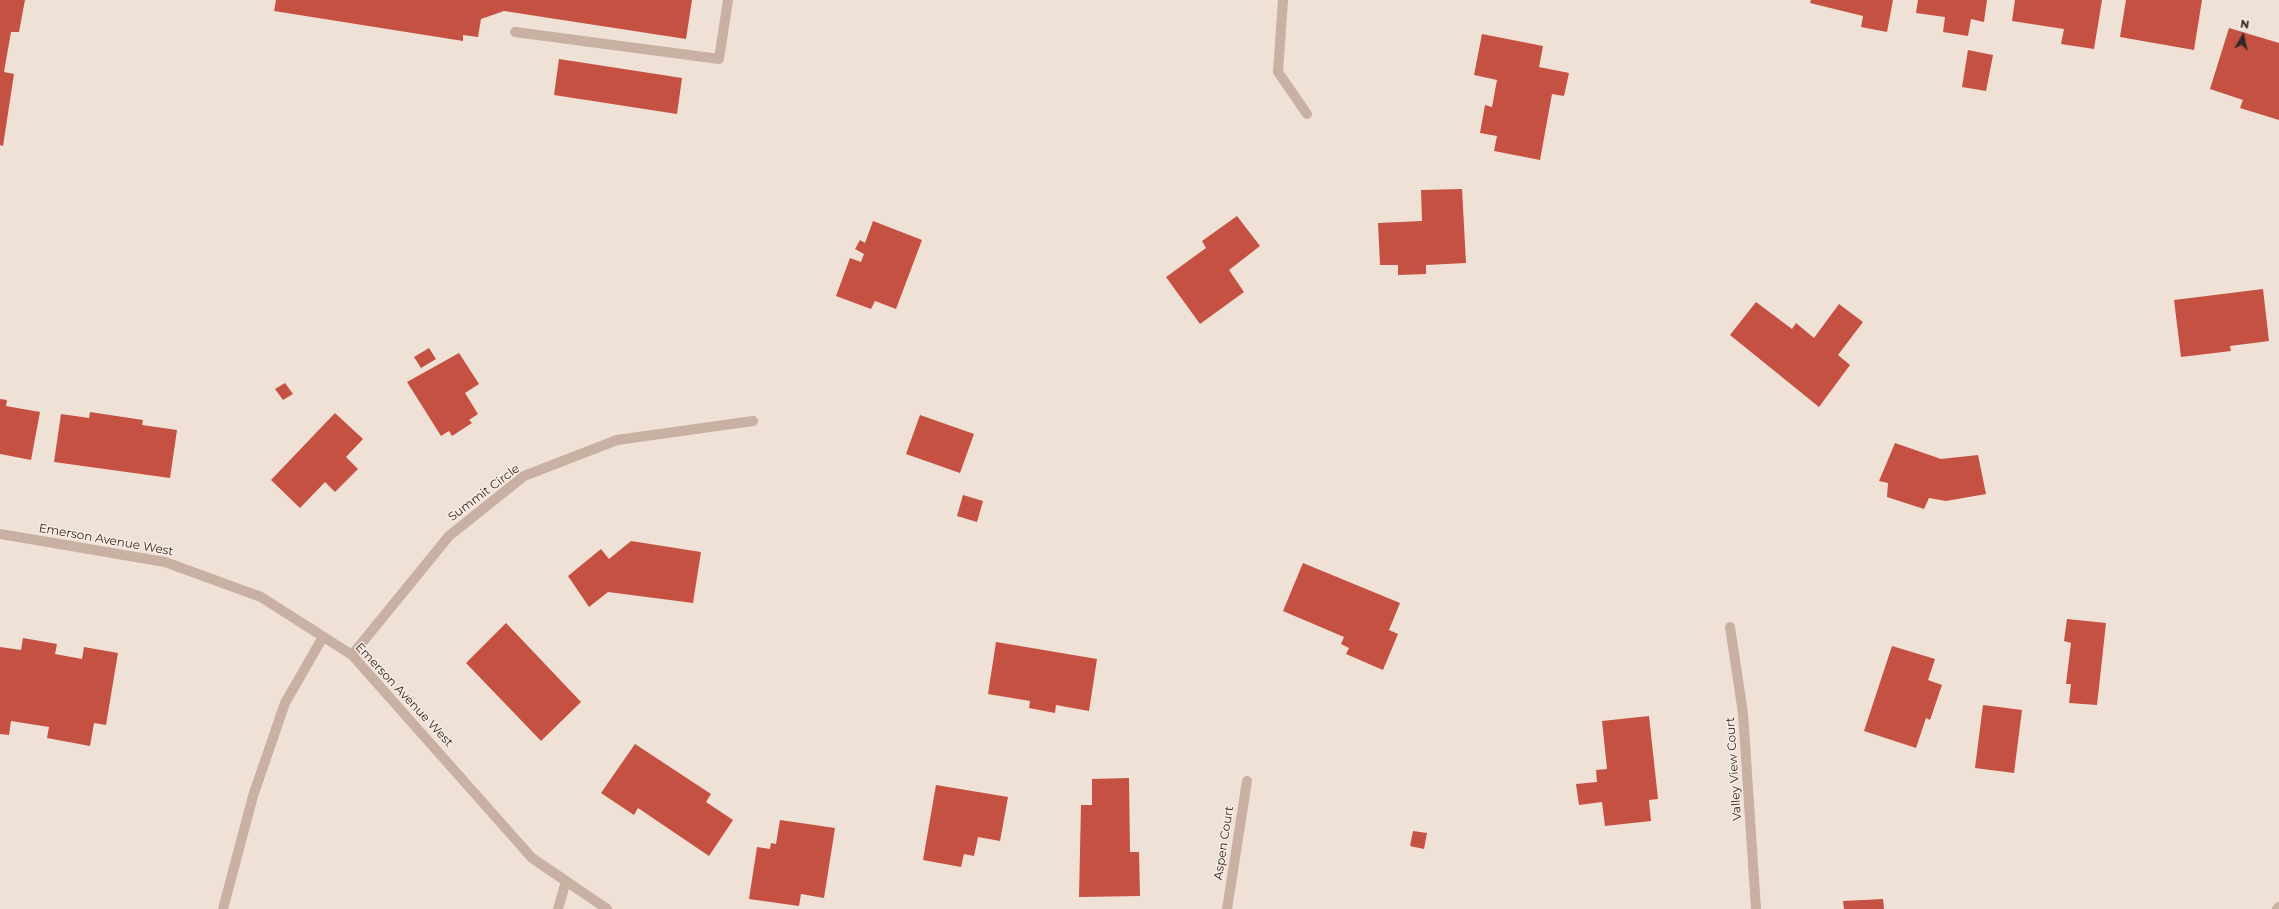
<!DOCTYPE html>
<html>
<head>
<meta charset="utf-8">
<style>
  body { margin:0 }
  #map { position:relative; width:2279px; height:909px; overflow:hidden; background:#f0e1d7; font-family:Montserrat,sans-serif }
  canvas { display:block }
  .north { position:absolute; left:2223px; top:16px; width:40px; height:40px; -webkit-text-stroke:3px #f8ece3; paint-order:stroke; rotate:9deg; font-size:11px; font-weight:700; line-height:16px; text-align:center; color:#332825 }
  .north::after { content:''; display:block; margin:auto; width:14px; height:18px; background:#332825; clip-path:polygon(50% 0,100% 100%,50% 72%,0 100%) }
</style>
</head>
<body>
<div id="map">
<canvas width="2279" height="909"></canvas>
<div class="north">N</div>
</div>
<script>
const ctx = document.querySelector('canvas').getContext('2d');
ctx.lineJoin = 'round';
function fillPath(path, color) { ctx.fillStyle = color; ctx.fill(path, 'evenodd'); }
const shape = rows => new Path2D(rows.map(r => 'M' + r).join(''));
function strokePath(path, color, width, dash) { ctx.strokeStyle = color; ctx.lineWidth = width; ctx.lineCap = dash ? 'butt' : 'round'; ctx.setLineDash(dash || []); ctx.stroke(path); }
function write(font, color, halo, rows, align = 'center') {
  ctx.font = font + ' Montserrat,sans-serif'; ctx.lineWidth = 3; ctx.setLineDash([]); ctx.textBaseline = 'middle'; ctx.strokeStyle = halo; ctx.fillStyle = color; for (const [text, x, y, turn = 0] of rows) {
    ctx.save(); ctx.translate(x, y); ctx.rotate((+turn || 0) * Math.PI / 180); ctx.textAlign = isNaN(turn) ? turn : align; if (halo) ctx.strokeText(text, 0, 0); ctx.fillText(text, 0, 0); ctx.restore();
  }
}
const building = shape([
  [0,0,25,0,19,32,11,32,4,72,14,74,3,146,0,145],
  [276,0,692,0,686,39,504,11,481,19,478,37,463,35,463,41,274,11],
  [1811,0,1893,0,1887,32,1861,27,1863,16,1810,3],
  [1918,0,1987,0,1984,22,1971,19,1968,36,1943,32,1945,17,1916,13],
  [2015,0,2102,0,2094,49,2061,44,2064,29,2012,21],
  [2126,0,2202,0,2194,50,2120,37],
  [2229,28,2279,43,2279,120,2240,108,2243,100,2210,89],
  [1482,34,1543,46,1539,67,1569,73,1564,96,1552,94,1540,160,1494,151,1497,136,1480,133,1485,105,1492,107,1497,80,1474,75],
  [1968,50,1993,55,1986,91,1962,87],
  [559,59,682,78,677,114,554,95],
  [1462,189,1466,263,1426,265,1426,274,1398,275,1398,265,1380,265,1378,223,1422,221,1421,190],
  [1237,216,1260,246,1229,270,1244,292,1200,324,1166,277,1206,248,1202,241],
  [873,221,922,240,896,309,875,301,871,309,836,296,850,258,861,262,864,254,855,249,860,240,865,243],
  [2263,289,2269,341,2230,346,2231,351,2181,357,2174,300],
  [1756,302,1792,329,1796,323,1814,338,1839,304,1863,322,1838,355,1850,365,1819,407,1730,335],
  [429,348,436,359,421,368,414,357],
  [459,353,479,384,465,393,478,414,469,420,472,423,452,436,449,431,441,436,407,382],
  [285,383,293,394,283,400,275,389],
  [0,399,7,400,6,406,40,412,31,460,0,454],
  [90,412,143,420,142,425,177,430,170,478,54,462,61,414,89,418],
  [335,413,363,439,346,457,358,469,335,492,325,482,300,508,271,480],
  [920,415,974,434,960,473,906,454],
  [1895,443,1941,459,1978,455,1986,494,1946,501,1929,498,1924,509,1887,497,1888,483,1879,481],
  [963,495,983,501,977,522,957,516],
  [631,541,701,552,693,603,608,592,589,607,568,576,601,549,609,559],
  [1303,563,1400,603,1389,630,1398,634,1383,670,1346,654,1349,648,1341,644,1344,637,1283,611],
  [2067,619,2106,623,2097,705,2069,703,2071,684,2066,684,2071,643,2064,641],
  [506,623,581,702,541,741,466,663],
  [23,638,57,644,55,654,82,659,84,647,118,653,106,725,94,723,90,746,47,738,49,727,11,721,9,735,0,734,0,647,21,650],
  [996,642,1097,659,1089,711,1056,705,1055,713,1029,708,1030,701,988,694],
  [1892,646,1935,659,1928,680,1942,685,1930,720,1926,718,1916,748,1864,731],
  [1983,705,2022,710,2014,773,1975,768],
  [1649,716,1658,799,1649,800,1651,821,1605,826,1602,802,1579,805,1576,784,1597,782,1596,770,1607,769,1602,721],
  [635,744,711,794,706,802,733,820,709,856,638,808,634,815,601,793],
  [1129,778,1130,852,1139,852,1140,896,1079,897,1081,805,1092,805,1092,779],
  [936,785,1008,797,1000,841,978,837,974,856,964,854,961,867,923,860],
  [780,820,835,828,824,898,801,894,799,906,749,899,757,847,770,849,771,843,776,844],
  [1413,831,1427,833,1424,849,1410,846],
  [1883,899,1884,909,1844,909,1843,901]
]);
const service = shape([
  [515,32,719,59,728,0],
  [223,909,253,796,285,703,323,637],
  [558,909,566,881]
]);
const minor = shape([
  [1283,0,1278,72,1307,114],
  [1730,627,1743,713,1756,909],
  [352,655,449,536,524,476,617,440,753,421],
  [1227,909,1247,781]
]);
const tertiary = shape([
  [0,534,165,562,261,597,352,655,532,858,607,909],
  [2277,909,2279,907]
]);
const streetNames = [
  ["Summit Circle",484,493,-37],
  ["Emerson Avenue West",106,540,10],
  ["Emerson Avenue West",404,695,47],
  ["Valley View Court",1734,769,-94],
  ["Aspen Court",1224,843,-81]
];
fillPath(building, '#c45141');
strokePath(service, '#c8b0a3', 10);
strokePath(minor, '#c8b0a3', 10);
strokePath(tertiary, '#c8b0a3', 10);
write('12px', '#332825', '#f8ece3', streetNames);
</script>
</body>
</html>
